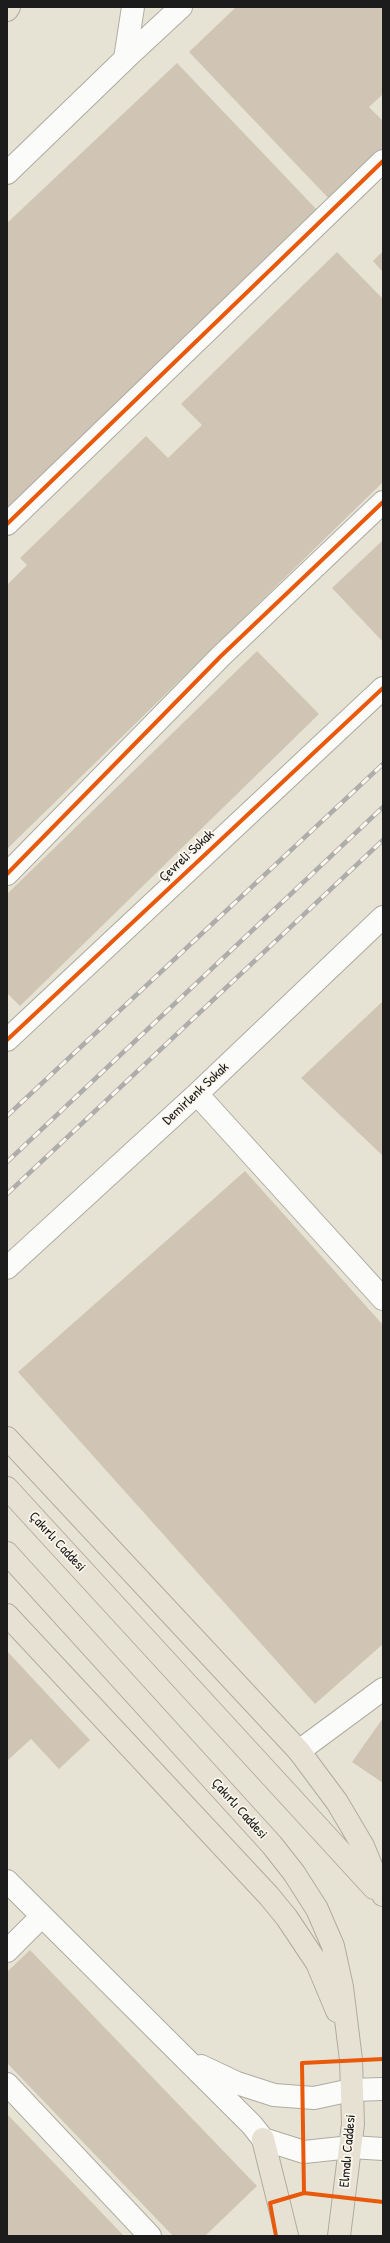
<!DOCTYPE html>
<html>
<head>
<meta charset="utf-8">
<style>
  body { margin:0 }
  #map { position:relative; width:390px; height:2243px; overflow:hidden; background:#e7e3d4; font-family:"Patrick Hand",sans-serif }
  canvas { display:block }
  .frame { position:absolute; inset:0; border:8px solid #1c1c1c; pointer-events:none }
</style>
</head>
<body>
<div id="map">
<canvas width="390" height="2243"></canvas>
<div class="frame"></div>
</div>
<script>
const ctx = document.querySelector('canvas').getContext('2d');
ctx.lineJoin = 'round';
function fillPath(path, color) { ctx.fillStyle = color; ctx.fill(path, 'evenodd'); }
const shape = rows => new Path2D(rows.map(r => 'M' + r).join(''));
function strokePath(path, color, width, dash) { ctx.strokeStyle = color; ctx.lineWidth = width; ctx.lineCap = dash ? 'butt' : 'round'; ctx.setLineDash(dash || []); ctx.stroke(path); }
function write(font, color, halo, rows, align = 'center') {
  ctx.font = font + ' "Patrick Hand",sans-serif'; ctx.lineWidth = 3.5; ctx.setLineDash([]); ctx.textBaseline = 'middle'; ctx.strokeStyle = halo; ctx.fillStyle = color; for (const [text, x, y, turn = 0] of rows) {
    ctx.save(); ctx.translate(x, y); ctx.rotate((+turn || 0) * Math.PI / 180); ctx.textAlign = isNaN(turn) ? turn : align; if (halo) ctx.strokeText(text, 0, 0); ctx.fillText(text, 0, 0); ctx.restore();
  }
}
const building = shape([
  [236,7,383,7,383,94,369,107,383,121,383,154,332,202,189,52],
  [177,63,320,213,7,509,7,223],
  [383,251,383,272,373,261],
  [337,252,383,299,383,482,7,849,7,585,27,565,20,558,146,436,168,458,202,425,181,404],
  [383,540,383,642,332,588],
  [257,651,319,714,20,1006,7,993,7,894],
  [383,1001,383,1156,301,1078],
  [245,1171,383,1325,383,1644,315,1704,18,1372],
  [7,1651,90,1740,59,1769,31,1739,7,1761],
  [383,1718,383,1783,352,1762],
  [30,1950,257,2186,205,2236,173,2236,7,2063,7,1972],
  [7,2114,124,2236,7,2236]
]);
const minor = shape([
  [125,59,181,7],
  [7,173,125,59,133,7],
  [7,524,383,161],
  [7,874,221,656,383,502],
  [7,1040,383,688],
  [197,1094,383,1299],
  [7,1268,197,1094,383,917],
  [299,1751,383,1689],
  [7,1881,252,2125,263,2139,304,2152,351,2147,383,2149],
  [7,1951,42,1916],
  [201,2066,237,2083,274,2095,314,2098,351,2090,383,2089],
  [7,2084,150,2236]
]);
const major = shape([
  [7,10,9,7],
  [7,1438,299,1751,337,1802,363,1846,383,1895],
  [7,1488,374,1888],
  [7,1553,272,1845,294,1873,317,1909,333,1946,342,1987,351,2060,353,2124,339,2236],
  [7,1615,269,1896,287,1918,317,1963,337,2011],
  [263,2139,287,2236]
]);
const rail = shape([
  [7,1116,383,764],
  [7,1162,383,807],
  [7,1194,383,840]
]);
const cycleway = shape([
  [7,524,383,161],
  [7,874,221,656,383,502],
  [7,1040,383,688],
  [304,2193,302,2063,383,2059],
  [276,2236,270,2203,304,2193,383,2202]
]);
const streetNames = [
  ["Çevreli Sokak",187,856,-43],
  ["Demirlenk Sokak",196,1094,-43],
  ["Çakırlı Caddesi",57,1542,47],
  ["Çakırlı Caddesi",239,1809,48],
  ["Elmalı Caddesi",348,2151,-85]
];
fillPath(building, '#d0c5b4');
strokePath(minor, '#aeaca2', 24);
strokePath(major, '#aeaca2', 24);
strokePath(minor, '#fbfbf9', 22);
strokePath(major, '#e7e1d4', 22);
strokePath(rail, '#aeadab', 4.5);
strokePath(rail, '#fbf7ec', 3, [9]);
strokePath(cycleway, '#e8590c', 4);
write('14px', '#1c1c1c', '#fbf7ec', streetNames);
</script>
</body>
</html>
